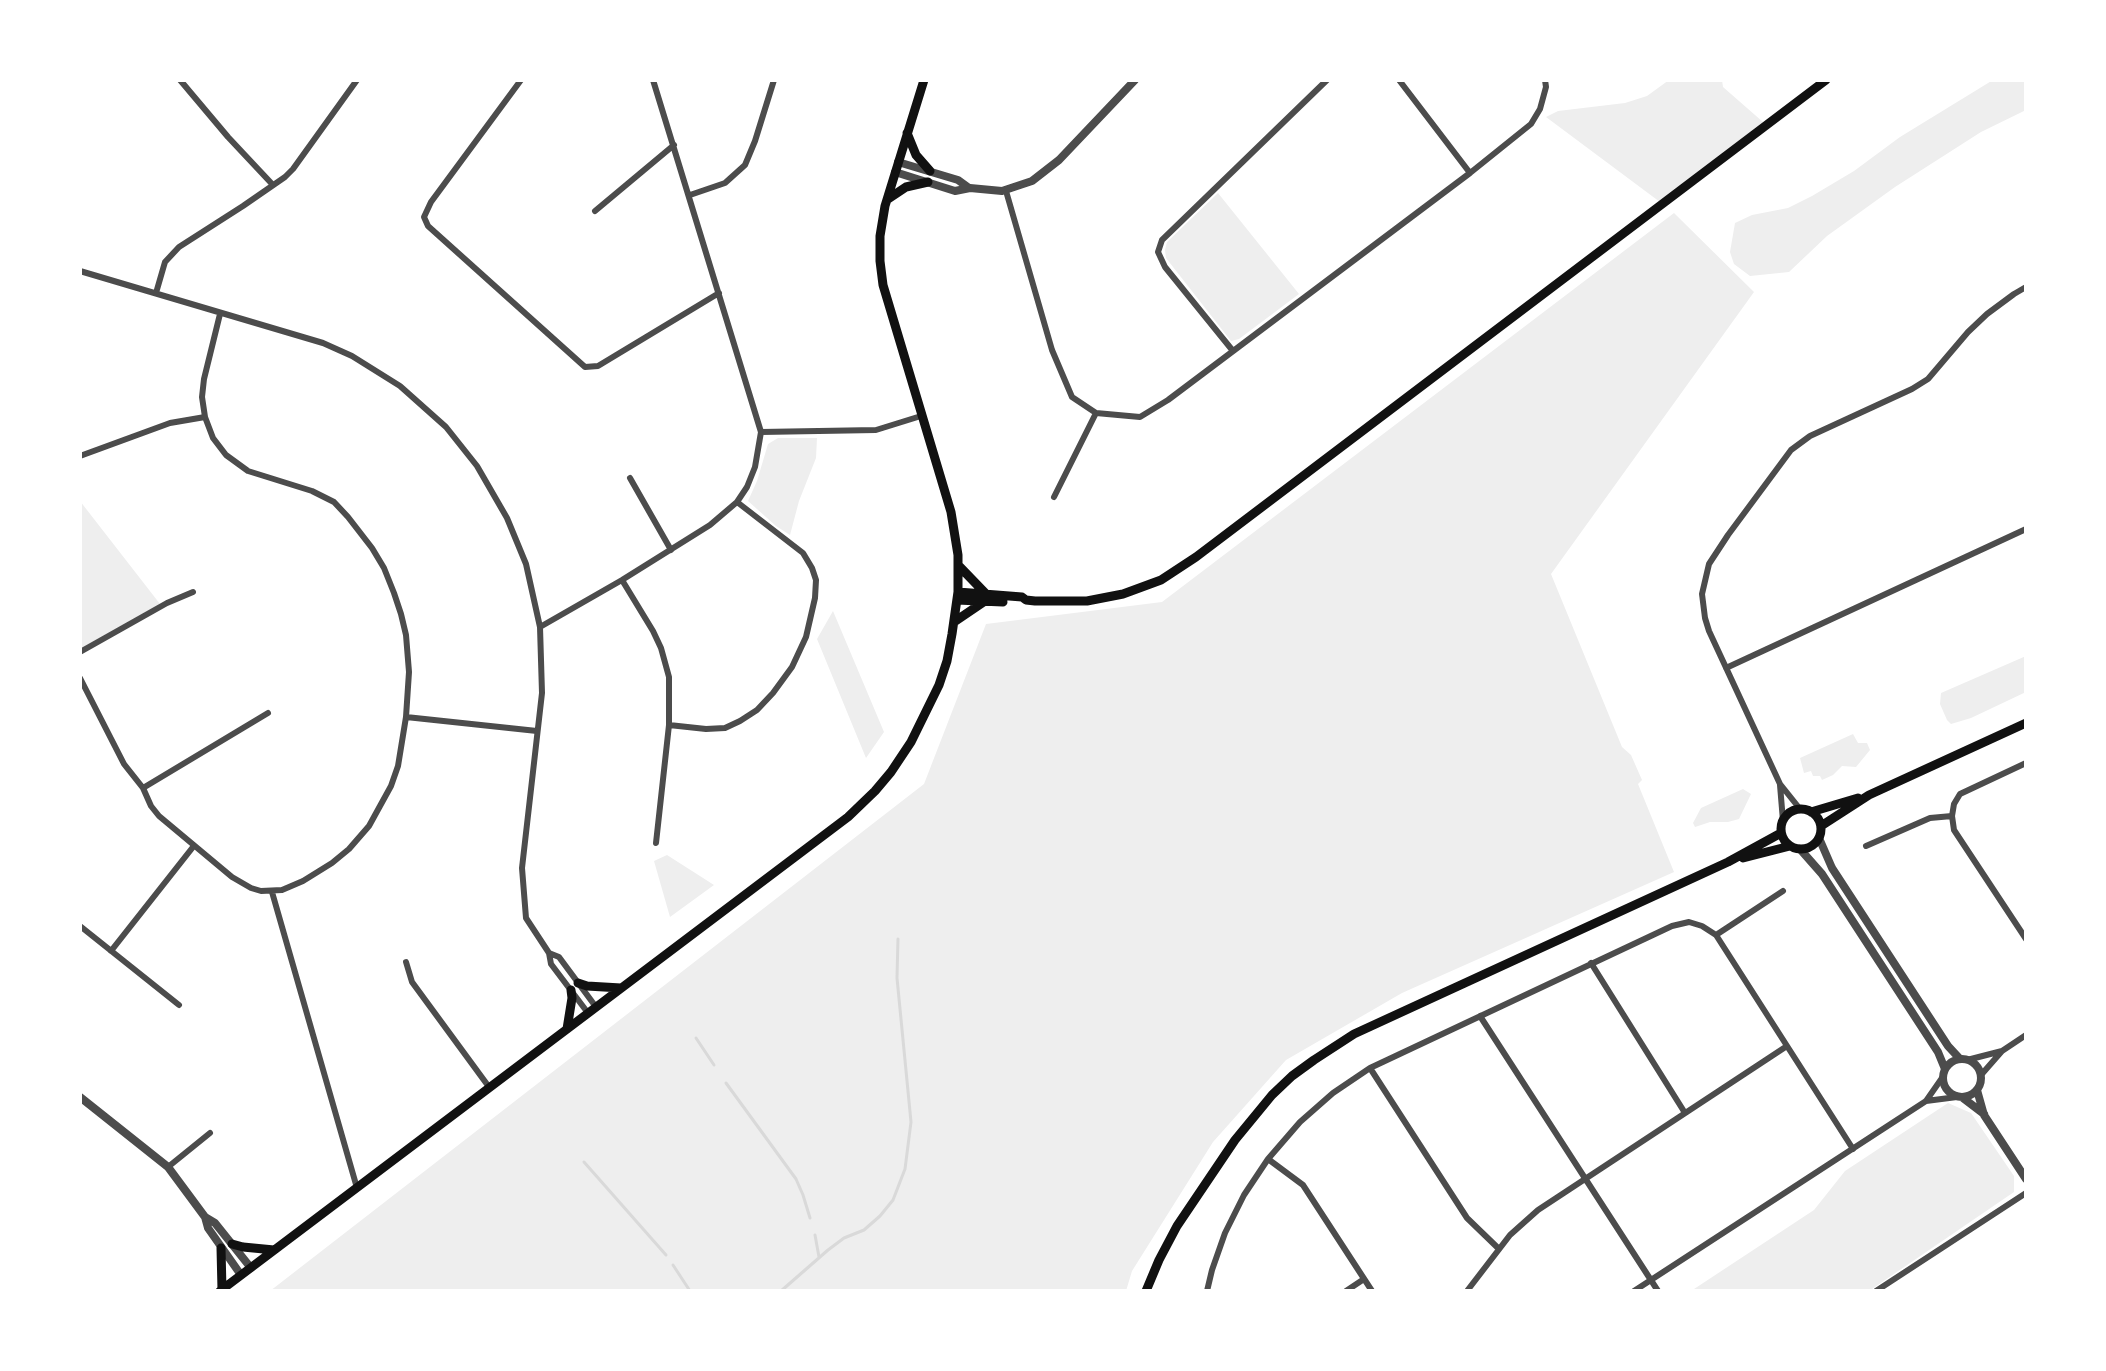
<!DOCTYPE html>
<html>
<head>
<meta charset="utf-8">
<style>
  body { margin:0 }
  #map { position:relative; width:2106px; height:1371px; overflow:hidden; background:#fff; font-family:Roboto,sans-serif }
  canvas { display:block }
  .frame { position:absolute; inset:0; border:82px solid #fff; pointer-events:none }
</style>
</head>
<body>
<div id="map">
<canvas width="2106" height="1371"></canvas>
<div class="frame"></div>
</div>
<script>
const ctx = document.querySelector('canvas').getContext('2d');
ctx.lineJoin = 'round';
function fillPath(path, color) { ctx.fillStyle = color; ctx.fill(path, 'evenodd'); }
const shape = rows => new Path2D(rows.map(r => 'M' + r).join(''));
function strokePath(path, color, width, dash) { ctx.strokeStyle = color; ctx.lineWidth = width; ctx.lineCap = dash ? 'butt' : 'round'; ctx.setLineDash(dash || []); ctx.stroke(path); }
const green = shape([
  [1669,80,1722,80,1723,87,1763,122,1660,202,1546,117,1558,111,1625,103,1647,96],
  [1993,80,2026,80,2026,110,1981,132,1895,187,1827,236,1789,272,1750,276,1734,264,1730,252,1735,223,1752,215,1788,208,1812,196,1854,171,1900,137],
  [1218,193,1299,294,1239,339,1231,341,1166,258,1165,250,1167,242],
  [1674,213,1754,292,1551,574,1622,747,1631,755,1642,780,1638,784,1674,872,1402,993,1286,1060,1213,1142,1132,1271,1126,1291,270,1291,924,784,986,624,1162,602],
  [778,438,817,438,816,458,799,501,790,535,776,526,748,501,757,481,768,444],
  [80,501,160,604,80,649],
  [833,611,884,732,866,758,817,639],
  [2026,656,2026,692,1971,718,1951,724,1947,720,1940,704,1941,693],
  [1853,734,1858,743,1867,743,1870,750,1856,767,1842,766,1833,775,1822,780,1820,776,1813,776,1811,771,1804,773,1800,758],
  [1743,789,1751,794,1739,819,1728,822,1710,822,1695,827,1693,823,1701,808],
  [667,855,714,885,670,917,654,861],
  [1948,1103,1971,1113,2014,1176,2014,1192,1869,1291,1691,1291,1814,1210,1845,1171]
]);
const stream = shape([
  [696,1038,714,1065],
  [726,1083,796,1179,803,1195,810,1218],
  [584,1162,666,1255],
  [815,1235,819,1257],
  [673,1265,690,1291],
  [781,1291,828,1250,844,1238,864,1230,880,1216,893,1200,905,1169,911,1122,897,978,898,939]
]);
const minor = shape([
  [180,80,228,137,273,185],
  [521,80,431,202,424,217,428,226,585,367,598,366,719,293],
  [1399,80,1470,173],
  [1006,191,1052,350,1072,397,1096,413,1140,417,1168,400,1470,173,1531,124,1540,109,1546,87,1545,80],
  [690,195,725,183,745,165,755,141,774,80],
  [595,211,674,145],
  [80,271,323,343,352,356,400,386,446,427,477,466,507,518,526,564,540,627,542,693,522,868,526,918,549,953,551,964,588,1013],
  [156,293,165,262,179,247,243,206,285,177,293,169,357,80],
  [1233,351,1165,267,1158,252,1162,240,1327,80],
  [761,432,876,430,921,416],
  [80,456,170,423,205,417],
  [630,478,671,550],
  [1054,497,1096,413],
  [622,580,653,631,661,648,669,677,669,725,656,843],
  [540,627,622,580,710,525,737,502,747,487,755,467,761,432,653,80],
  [80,652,167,603,193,592],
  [1726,668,2026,529],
  [80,678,124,764,143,788,151,806,159,816,232,877,251,888,261,891,282,890,303,881,332,863,349,849,369,826,391,786,398,766,406,717,409,672,406,635,401,614,394,593,384,568,372,548,348,517,334,502,312,491,248,471,226,455,213,438,205,417,202,397,204,379,220,314],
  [406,717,537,731],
  [669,725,706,729,725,728,740,721,757,710,773,693,792,667,806,637,815,598,816,580,812,568,803,553,737,502],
  [2026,763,1960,794,1954,804,1952,816,1954,830,2026,939],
  [1780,785,1783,821],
  [143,788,268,713],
  [1800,809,1780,784,1709,631,1705,618,1702,594,1709,564,1728,535,1791,450,1810,436,1912,389,1928,379,1968,332,1987,314,2014,294,2026,287],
  [1866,846,1930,818,1952,816],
  [272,892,357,1188],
  [80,926,179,1005],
  [1716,935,1783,891],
  [111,951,193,847],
  [549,953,559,957,596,1007],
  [406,962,412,982,489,1087],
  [1591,963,1685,1113],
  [1480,1016,1658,1291],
  [1967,1060,2002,1051],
  [1370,1068,1467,1218,1498,1248],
  [1981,1075,2002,1051,2026,1035],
  [1926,1101,1957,1097],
  [1268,1159,1303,1185,1372,1291],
  [168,1167,210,1133],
  [1207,1291,1212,1270,1225,1233,1244,1195,1268,1159,1300,1122,1333,1093,1370,1068,1672,926,1689,922,1702,926,1716,935,1853,1149],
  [1346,1291,1364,1279],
  [1467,1291,1510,1235,1538,1210,1787,1046],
  [1634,1291,1926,1101,1942,1078],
  [1876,1291,2026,1193]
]);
const tertiary = shape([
  [898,162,958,180,969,188],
  [895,172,955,191,970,188,1002,191,1032,181,1059,160,1135,80],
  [1819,838,1832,868,1948,1046,1960,1059],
  [1800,849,1822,874,1938,1052,1945,1069],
  '1943 1078a19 19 0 1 1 38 0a19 19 0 1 1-38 0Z',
  [1977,1090,1984,1115,2026,1179],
  [80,1097,168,1167,205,1217,208,1228,241,1275],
  [1963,1098,1984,1114],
  [205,1217,215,1223,251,1268]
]);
const secondary = shape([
  [907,133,916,155,930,171],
  [888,199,906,187,928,182],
  [958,565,986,594],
  [958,592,1022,597,1026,600,1035,601,1087,601,1123,594,1161,580,1196,557,1826,80],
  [957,600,1003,602],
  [954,622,985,601],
  '1781 829a20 20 0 1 1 40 0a20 20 0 1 1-40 0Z',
  [1811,812,1858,798],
  [1821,826,1869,795,2026,723],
  [1743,858,1790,846],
  [578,983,587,986,621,988],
  [567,1029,572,998,571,990],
  [232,1244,243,1247,274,1250],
  [221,1248,222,1290],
  [220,1291,848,817,875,791,891,772,911,742,939,685,947,661,952,634,958,592,958,555,951,512,883,285,880,261,880,236,885,206,924,80],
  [1146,1291,1159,1260,1177,1226,1235,1140,1272,1095,1292,1076,1314,1060,1354,1034,1728,862,1781,833]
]);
fillPath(green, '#eee');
strokePath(stream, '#d9d9d9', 3);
strokePath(minor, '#4c4c4c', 6);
strokePath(tertiary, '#4c4c4c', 8);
strokePath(secondary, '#111', 9);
</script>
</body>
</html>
